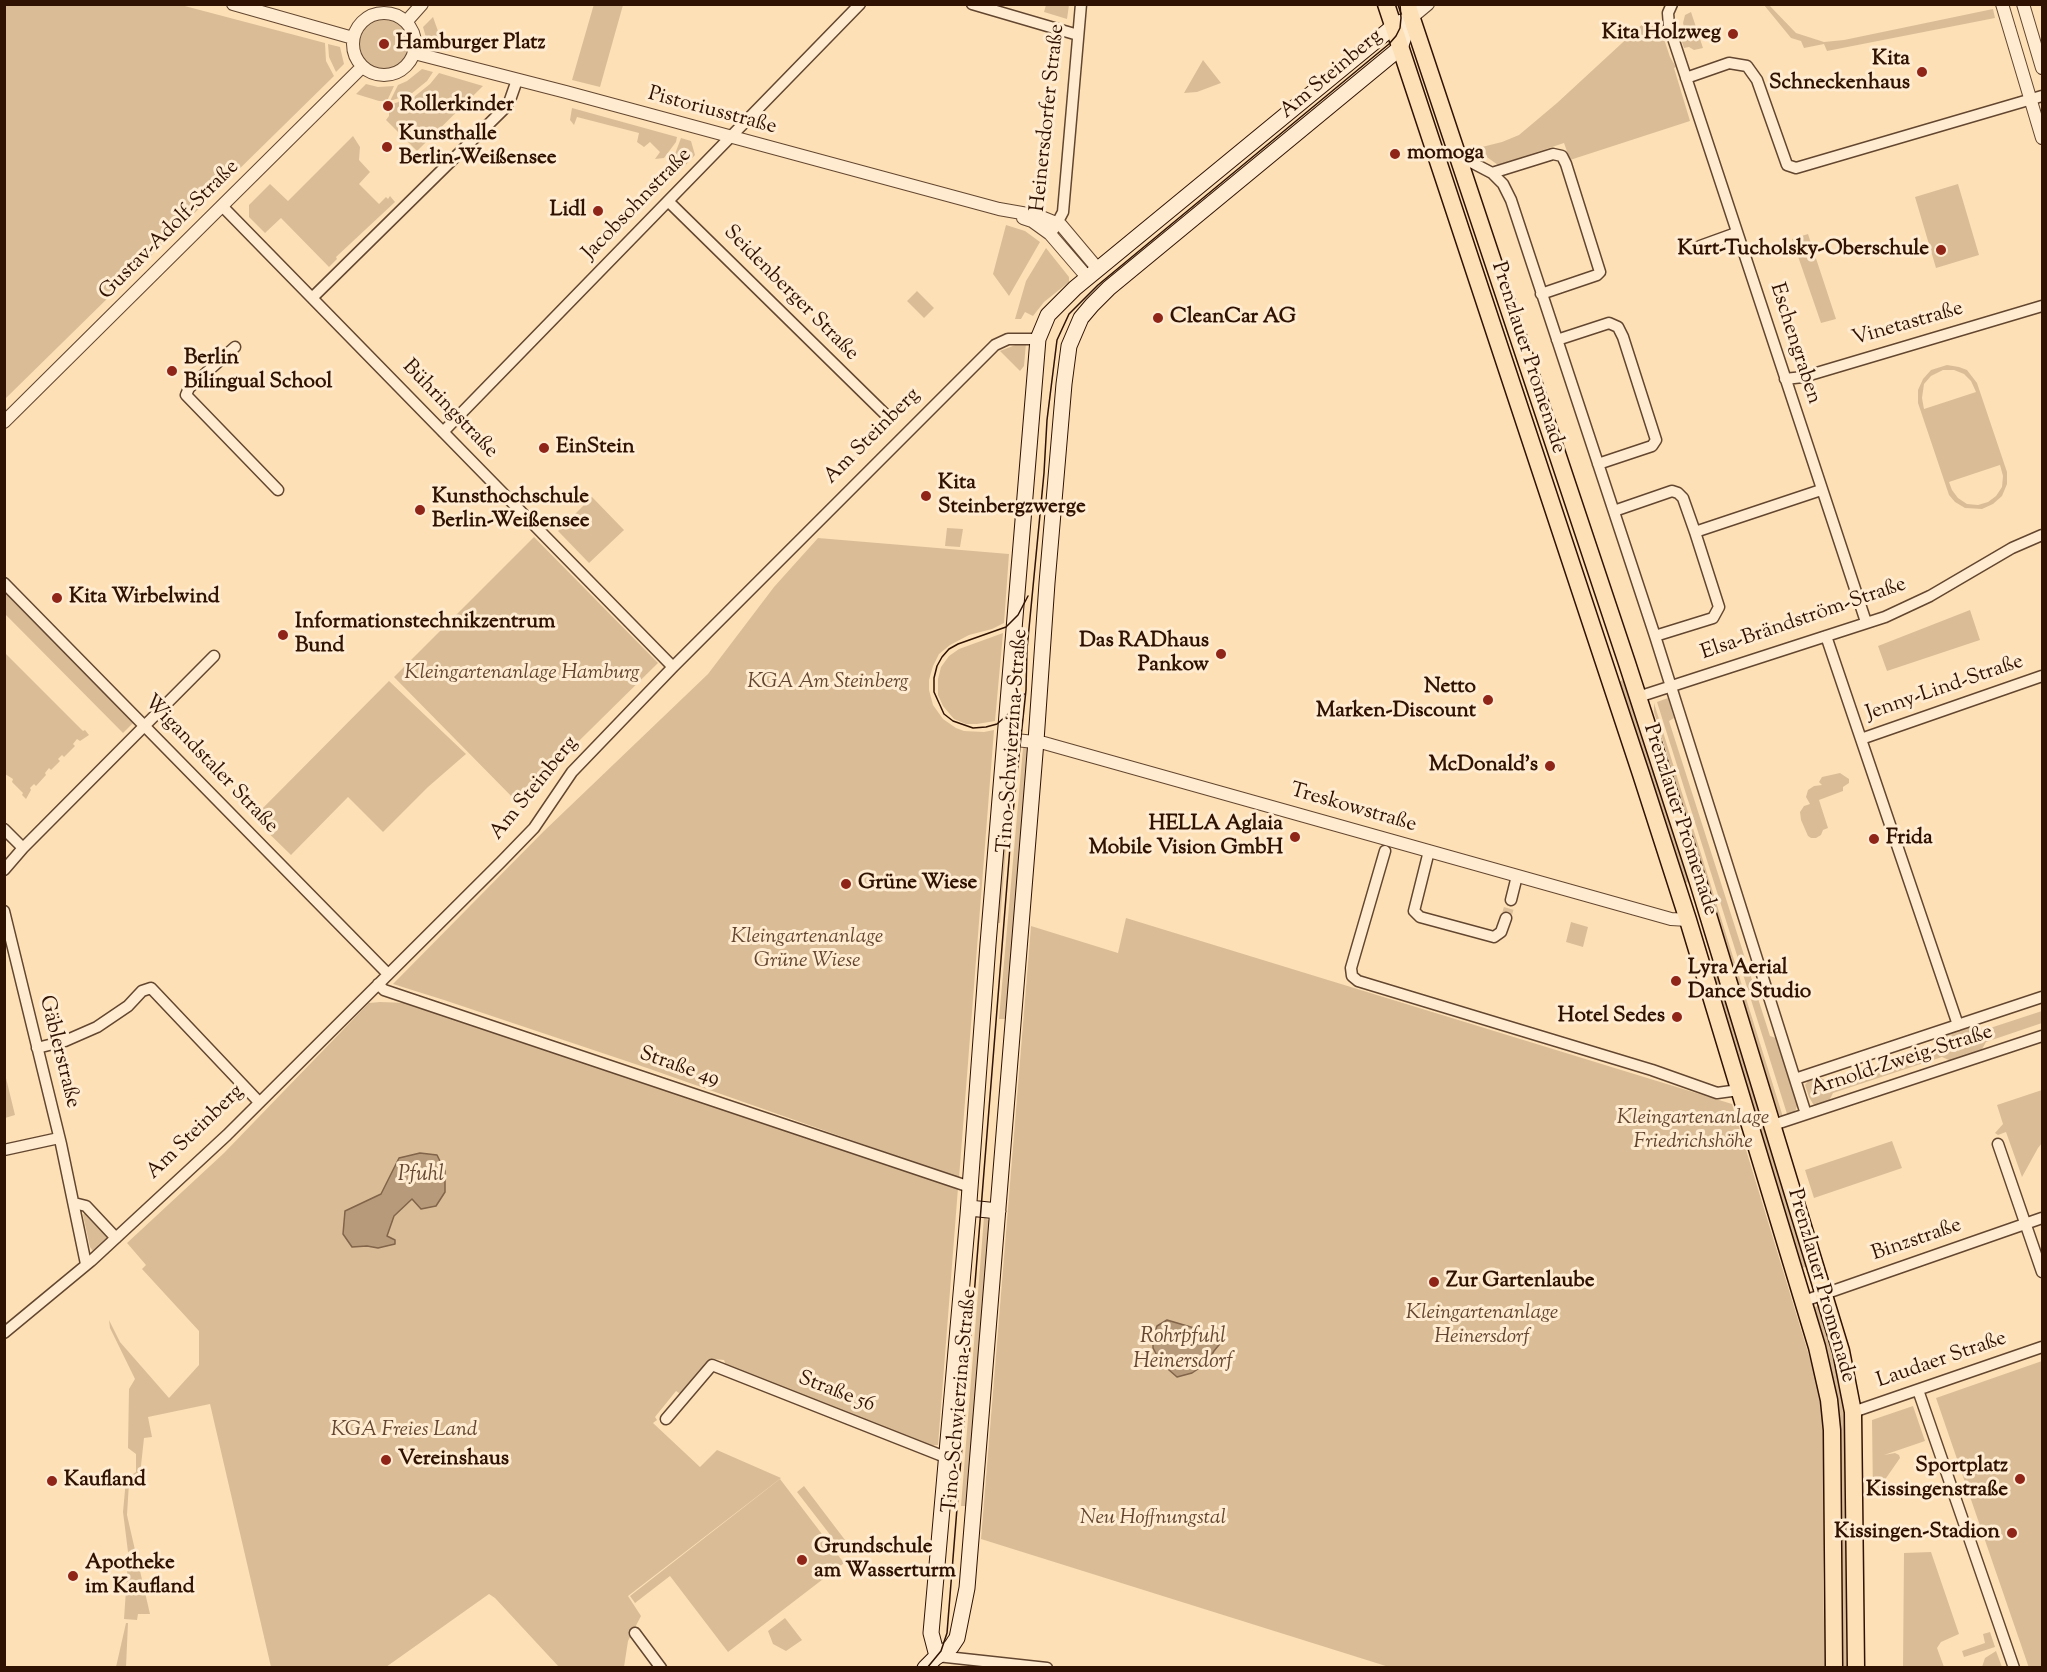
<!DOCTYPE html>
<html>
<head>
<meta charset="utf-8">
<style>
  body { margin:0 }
  #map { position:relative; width:2047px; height:1672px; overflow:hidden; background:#fde0b6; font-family:"Sorts Mill Goudy",serif }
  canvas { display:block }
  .frame { position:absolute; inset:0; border:6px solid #301202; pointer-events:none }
</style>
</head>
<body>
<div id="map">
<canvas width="2047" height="1672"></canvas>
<div class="frame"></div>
</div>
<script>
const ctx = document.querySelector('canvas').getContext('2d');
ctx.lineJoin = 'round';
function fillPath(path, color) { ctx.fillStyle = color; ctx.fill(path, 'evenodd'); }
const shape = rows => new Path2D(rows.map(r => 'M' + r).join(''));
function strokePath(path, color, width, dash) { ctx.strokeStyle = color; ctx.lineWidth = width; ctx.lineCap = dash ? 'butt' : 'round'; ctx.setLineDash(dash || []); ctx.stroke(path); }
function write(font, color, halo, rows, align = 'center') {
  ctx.font = font + ' "Sorts Mill Goudy",serif'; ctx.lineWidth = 6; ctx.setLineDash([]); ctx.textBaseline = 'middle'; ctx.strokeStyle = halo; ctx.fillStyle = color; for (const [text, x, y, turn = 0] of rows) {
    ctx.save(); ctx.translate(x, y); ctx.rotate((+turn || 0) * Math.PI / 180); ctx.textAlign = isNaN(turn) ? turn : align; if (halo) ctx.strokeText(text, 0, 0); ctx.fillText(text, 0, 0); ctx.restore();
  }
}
const green = shape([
  [5,4,181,5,325,43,326,61,334,76,5,399],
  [594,4,623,5,600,87,572,80],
  [1046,5,1069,5,1067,19,1044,12],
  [1764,5,1769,5,1796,33,1824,42,1844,40,1993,9,1995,18,1827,51,1824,44,1804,48,1801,41,1791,38],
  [1691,12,1703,48,1694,50,1689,47,1684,48,1678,30,1685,30,1683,23,1685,15],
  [433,17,438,31,440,45,427,41,423,27],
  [1647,20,1658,21,1670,57,1676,67,1674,68,1690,121,1570,160,1564,143,1498,165,1484,155,1482,147,1502,142,1519,135,1557,103],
  '359 45a25 25 0 1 1 50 0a25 25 0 1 1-50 0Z',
  [328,44,340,47,344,64,336,72,329,57],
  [1203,60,1221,83,1197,92,1184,93],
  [422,69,433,72,427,81,411,94,390,101,398,85,407,81],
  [439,73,483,86,417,151,386,120,389,116,389,105,414,97,430,84],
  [366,84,378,87,394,86,387,101,379,101,356,94],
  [572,108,677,137,676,142,664,158,655,159,660,152,650,142,644,147,637,142,639,133,577,117,574,125,570,120],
  [353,136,360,147,359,160,370,172,359,184,379,204,386,197,388,199,390,196,395,202,336,257,337,259,329,267,281,218,265,233,249,217,249,205,270,184,288,201],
  [681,138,691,141,695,155,681,170,669,160,675,154],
  [1958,184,1979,255,1936,268,1915,197],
  [1006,225,1025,231,1040,242,1009,296,993,274],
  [1808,234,1836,319,1821,323,1792,239],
  [1046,248,1069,277,1069,282,1044,302,1033,316,1025,312,1021,319,1015,319,1026,281],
  [917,291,934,308,924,318,907,301],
  [1026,343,1024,366,1020,371,1000,351,1018,344],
  [1947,365,1959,367,1967,370,1977,383,2007,472,2007,484,2002,496,1993,504,1982,509,1965,508,1955,502,1949,495,1918,403,1918,390,1923,379,1931,370],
  [1943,370,1954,370,1964,374,1971,381,1976,392,1924,409,1922,398,1924,384,1931,376],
  [2000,465,2003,476,2002,487,1996,496,1988,502,1978,505,1967,504,1958,498,1952,490,1949,482],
  [592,497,624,530,589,563,558,531],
  [947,528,963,529,960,547,945,546],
  [534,537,658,663,517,802,394,677],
  [818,538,1009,554,1004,623,992,629,969,635,950,645,939,654,933,666,929,680,929,690,933,705,943,719,956,728,964,731,984,732,994,730,959,1178,650,1069,444,1000,393,984,544,831,708,674,774,587],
  [4,591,134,722,123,733,5,614],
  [1970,610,1980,640,1887,671,1878,646],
  [1003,633,995,721,977,724,966,724,954,719,943,706,938,695,938,679,941,667,949,656,959,649],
  [4,652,83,731,85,730,89,735,80,741,77,739,73,744,75,746,64,757,62,755,58,759,60,761,51,770,49,768,45,773,46,775,36,786,34,784,30,788,31,790,26,799,22,795,23,793,12,782,13,779,5,774],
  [1627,679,1692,881,1682,884,1617,682],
  [389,681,466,754,428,787,383,832,348,797,291,855,253,818],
  [1668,698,1674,718,1669,721,1770,1036,1779,1039,1798,1104,1794,1114,1788,1117,1657,702],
  [1654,703,1783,1117,1779,1115,1654,712],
  [1010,747,1014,747,1000,923,996,923],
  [1023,748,1029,748,1007,1019,999,1019],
  [1840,773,1849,779,1849,783,1843,787,1843,791,1819,800,1828,828,1823,830,1821,835,1816,838,1811,838,1808,836,1801,820,1800,812,1804,806,1810,804,1806,797,1808,790,1814,786,1822,785,1819,782,1822,777],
  [1126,918,1732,1104,1822,1398,1825,1500,1823,1581,1825,1667,1389,1667,981,1539,1031,926,1118,953],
  [1571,922,1588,927,1583,947,1566,942],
  [1720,970,1811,1265,1799,1269,1709,973],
  [380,1002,408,1003,878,1160,958,1188,938,1445,926,1446,726,1366,724,1360,714,1359,705,1365,682,1395,676,1391,655,1417,657,1420,653,1423,700,1467,717,1450,781,1478,628,1596,641,1616,628,1641,624,1667,559,1667,495,1598,489,1594,386,1667,271,1667,210,1404,148,1417,152,1437,144,1438,140,1475,129,1483,127,1515,135,1550,128,1552,123,1512,126,1479,136,1472,136,1454,128,1448,129,1389,135,1379,110,1328,109,1320,120,1342,169,1398,199,1365,199,1331,142,1269,146,1265,127,1243,224,1153,369,1003],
  [2042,1011,2042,1023,1986,1042,1981,1051,1951,1061,1942,1057,1833,1093,1829,1101,1817,1106,1813,1104,1809,1097,1805,1085,1808,1081,1819,1077,1829,1082,1938,1046,1943,1036,1974,1025,1984,1030],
  [4,1070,15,1115,5,1118,4,1118],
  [2042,1090,2042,1143,2038,1148,2022,1177,2006,1132,1998,1135,1995,1133,2003,1124,1997,1105],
  [1892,1141,1902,1168,1814,1198,1805,1170],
  [85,1212,108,1236,109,1239,98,1250,93,1251,90,1247,83,1215],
  [984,1217,990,1221,968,1506,961,1506],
  [1818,1306,1825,1319,1845,1390,1851,1667,1839,1667,1836,1416,1813,1311,1815,1307],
  [2042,1361,2042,1667,2029,1668,1936,1398],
  [1913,1406,1925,1441,1884,1455,1895,1453,1899,1455,1900,1458,1873,1497,1872,1420],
  [780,1479,844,1563,728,1652,670,1576,635,1603,630,1596],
  [804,1486,845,1540,838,1545,797,1492],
  [1931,1552,1959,1634,1941,1642,1937,1648,1944,1667,1903,1667,1904,1553],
  [137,1558,150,1614,138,1614,137,1620,124,1619,128,1560],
  [785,1618,802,1640,786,1651,773,1644,768,1631],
  [126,1623,128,1623,126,1667,116,1667],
  [1990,1632,1995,1647,1964,1657,1962,1651,1985,1643,1983,1634],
  [1996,1651,2002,1667,1982,1667,1985,1658]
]);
const water = shape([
  [420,1153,437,1155,445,1171,445,1192,436,1206,421,1209,412,1199,394,1216,387,1236,395,1240,395,1244,378,1248,367,1246,352,1247,343,1234,345,1211,381,1194,399,1158,420,1153],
  [1167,1320,1218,1335,1223,1340,1214,1351,1207,1363,1192,1373,1177,1377,1161,1363,1153,1348,1153,1339,1157,1326,1167,1320]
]);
const minorTunnel = shape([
  [1506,918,1511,900]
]);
const minor = shape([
  [972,4,1078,35],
  [1672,4,1668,13,1669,26,1866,622],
  [1686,78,1729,63,1747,66,1757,80,1786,162,1787,165,1796,168,2042,96],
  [1459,164,1471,162,1492,173,1503,184,1511,200,1655,636,1806,1114],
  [1492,173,1553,154,1562,156,1566,164,1600,272,1597,275,1541,294],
  [669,202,884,413],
  [223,207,673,667],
  [1054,229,1063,212,1081,4],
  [1700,246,1736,233],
  [312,298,506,107,510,100,517,80],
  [1557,340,1609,323,1618,327,1623,337,1656,440,1652,446,1598,464],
  [235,347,189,388,186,395,278,490],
  [1785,379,1803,377,2042,306],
  [443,432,860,4],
  [1614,511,1672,491,1678,493,1683,498,1695,532,1719,607,1713,618,1655,636],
  [1695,532,1821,490],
  [4,583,388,974],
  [1826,636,1958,1025],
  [1638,697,1885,617,1930,596,2012,548,2042,535],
  [1861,739,2042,676],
  [4,829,23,848],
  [1385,851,1351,968,1352,976,1358,981,1652,1070,1717,1093,1739,1090],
  [1429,851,1414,911,1420,917,1494,937,1501,932,1506,918],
  [4,870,23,848,214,656],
  [1511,900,1517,876],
  [4,911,61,1144,86,1264],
  [378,984,384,990,970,1187],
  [37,1048,65,1041,97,1027,128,1006,142,991,151,988,259,1102],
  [1795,1079,2042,997],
  [1773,1125,2042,1036],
  [1998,1144,2042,1272],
  [4,1150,59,1138],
  [74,1203,86,1206,116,1238],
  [1804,1301,2042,1218],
  [4,1333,91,1261,227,1135,501,862,534,828,572,772,673,667,995,345,1008,339,1038,339],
  [1918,1390,2014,1668],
  [1853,1412,2042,1347],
  [666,1419,712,1365,940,1455,947,1455],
  [635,1633,661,1668],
  [937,1656,1047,1668]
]);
const tertiary = shape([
  [233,4,353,38],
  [2002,4,2042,138],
  [2023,4,2042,68],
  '353 44a31 31 0 1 1 62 0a31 31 0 1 1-62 0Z',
  [1410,19,1428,4],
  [406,22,422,4],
  [414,53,566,92,999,209,1039,216,1061,225,1098,269],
  [1023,218,1032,221,1050,234,1087,277],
  [4,422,362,67],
  [1006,739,1044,743,1671,919,1688,920]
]);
const secondary = shape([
  [969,1208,998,1211],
  [937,1656,931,1633,968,1215,988,944,1038,339,1048,315,1075,288,1389,30,1402,22],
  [925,1668,935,1658,951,1647,957,1638,967,1588,1036,741,1047,583,1064,384,1069,346,1081,318,1092,305,1109,288,1400,48,1410,19]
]);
const primary = shape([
  [1386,4,1641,774,1688,920,1817,1347,1829,1400,1832,1430,1834,1668],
  [1407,4,1627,663,1698,882,1841,1351,1853,1412,1856,1668]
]);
const tram = shape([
  [1024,694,1016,707,997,724,986,727,973,728,953,721,944,714,934,692,934,678,937,666,942,657,949,649,958,644,1006,627,1018,615,1028,596],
  [927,1668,941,1651,947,1633,1012,822,1026,690,1027,649,1044,473,1047,420,1057,340,1069,314,1098,285,1389,44,1396,36,1400,28,1401,18,1400,4]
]);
const markers = [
  [1733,34,6,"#8f2418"],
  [384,44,6,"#8f2418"],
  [1922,72,6,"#8f2418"],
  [388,106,6,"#8f2418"],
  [387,147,6,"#8f2418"],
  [1395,154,6,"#8f2418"],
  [598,211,6,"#8f2418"],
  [1941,250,6,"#8f2418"],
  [1158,318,6,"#8f2418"],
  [172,371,6,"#8f2418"],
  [544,448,6,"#8f2418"],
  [926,496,6,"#8f2418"],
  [420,510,6,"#8f2418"],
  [57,598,6,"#8f2418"],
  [283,635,6,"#8f2418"],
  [1221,654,6,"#8f2418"],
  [1488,700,6,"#8f2418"],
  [1550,766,6,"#8f2418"],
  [1295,837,6,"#8f2418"],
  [1874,839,6,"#8f2418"],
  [846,884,6,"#8f2418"],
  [1676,981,6,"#8f2418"],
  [1677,1017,6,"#8f2418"],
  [1434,1282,6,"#8f2418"],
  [386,1460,6,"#8f2418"],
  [2020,1479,6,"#8f2418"],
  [52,1481,6,"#8f2418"],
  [2012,1533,6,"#8f2418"],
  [802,1560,6,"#8f2418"],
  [73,1576,6,"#8f2418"]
];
const poiNames = [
  ["Kita Holzweg",1721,34,"right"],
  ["Hamburger Platz",396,44],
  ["Kita",1910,60,"right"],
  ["Schneckenhaus",1910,84,"right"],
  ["Rollerkinder",400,106],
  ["Kunsthalle",399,135],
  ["Berlin-Weißensee",399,159],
  ["momoga",1407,154],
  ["Lidl",586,211,"right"],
  ["Kurt-Tucholsky-Oberschule",1929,250,"right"],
  ["CleanCar AG",1170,318],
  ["Berlin",184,359],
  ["Bilingual School",184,383],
  ["EinStein",556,448],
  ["Kita",938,484],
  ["Steinbergzwerge",938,508],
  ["Kunsthochschule",432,498],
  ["Berlin-Weißensee",432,522],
  ["Kita Wirbelwind",69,598],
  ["Informationstechnikzentrum",295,623],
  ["Bund",295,647],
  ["Das RADhaus",1209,642,"right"],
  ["Pankow",1209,666,"right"],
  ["Netto",1476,688,"right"],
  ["Marken-Discount",1476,712,"right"],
  ["McDonald's",1538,766,"right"],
  ["HELLA Aglaia",1283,825,"right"],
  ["Mobile Vision GmbH",1283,849,"right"],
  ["Frida",1886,839],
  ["Grüne Wiese",858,884],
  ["Lyra Aerial",1688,969],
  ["Dance Studio",1688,993],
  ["Hotel Sedes",1665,1017,"right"],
  ["Zur Gartenlaube",1446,1282],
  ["Vereinshaus",398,1460],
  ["Sportplatz",2008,1467,"right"],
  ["Kissingenstraße",2008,1491,"right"],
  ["Kaufland",64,1481],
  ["Kissingen-Stadion",2000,1533,"right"],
  ["Grundschule",814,1548],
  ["am Wasserturm",814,1572],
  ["Apotheke",85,1564],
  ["im Kaufland",85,1588]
];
const streetNames = [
  ["Am Steinberg",1332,75,-40],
  ["Pistoriusstraße",712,112,15],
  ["Heinersdorfer Straße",1049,118,-84],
  ["Jacobsohnstraße",638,205,-46],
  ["Gustav-Adolf-Straße",170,231,-45],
  ["Seidenberger Straße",790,294,45],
  ["Vinetastraße",1908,325,-16],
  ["Eschengraben",1794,344,72],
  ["Prenzlauer Promenade",1527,358,72],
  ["Bühringstraße",449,410,46],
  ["Am Steinberg",873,437,-45],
  ["Elsa-Brändström-Straße",1804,620,-19],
  ["Jenny-Lind-Straße",1945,689,-19],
  ["Tino-Schwierzina-Straße",1014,741,-86],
  ["Wigandstaler Straße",210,765,46],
  ["Am Steinberg",535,789,-51],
  ["Treskowstraße",1353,809,16],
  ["Prenzlauer Promenade",1679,820,72],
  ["Gäblerstraße",58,1052,76],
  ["Arnold-Zweig-Straße",1902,1062,-18],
  ["Straße 49",679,1068,19],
  ["Am Steinberg",196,1133,-44],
  ["Binzstraße",1917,1241,-19],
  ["Prenzlauer Promenade",1820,1286,74],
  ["Laudaer Straße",1942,1361,-19],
  ["Straße 56",836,1393,21],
  ["Tino-Schwierzina-Straße",961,1401,-85]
];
const parkNames = [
  ["Kleingartenanlage Hamburg",522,674],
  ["KGA Am Steinberg",828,683],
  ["Kleingartenanlage",807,938],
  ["Grüne Wiese",807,962],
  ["Kleingartenanlage",1693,1119],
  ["Friedrichshöhe",1693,1143],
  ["Kleingartenanlage",1482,1314],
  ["Heinersdorf",1482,1338],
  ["KGA Freies Land",404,1431],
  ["Neu Hoffnungstal",1153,1519]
];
const waterNames = [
  ["Pfuhl",421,1176],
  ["Rohrpfuhl",1183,1338],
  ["Heinersdorf",1183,1363]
];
fillPath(green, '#dabd97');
fillPath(water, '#b79a79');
strokePath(water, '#816449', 1.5);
strokePath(minorTunnel, '#dec19b', 10, [10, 5]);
strokePath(minor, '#63462f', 13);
strokePath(tertiary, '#63462f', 14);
strokePath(secondary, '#301202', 17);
strokePath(primary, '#301202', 19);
strokePath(minor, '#feebd0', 10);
strokePath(tertiary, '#feebd0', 12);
strokePath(secondary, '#feebd0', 15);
strokePath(primary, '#fde0b6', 16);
strokePath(tram, '#301202', 1.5);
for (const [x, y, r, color] of markers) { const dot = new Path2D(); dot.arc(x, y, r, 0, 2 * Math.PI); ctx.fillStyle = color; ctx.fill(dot); strokePath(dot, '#feebd0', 2); }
write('bold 21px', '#301202', '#feebd0', poiNames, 'left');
write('21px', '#301202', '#feebd0', streetNames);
write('italic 21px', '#63452f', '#feebd0', parkNames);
write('italic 22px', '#664832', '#feebd0', waterNames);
</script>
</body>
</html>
